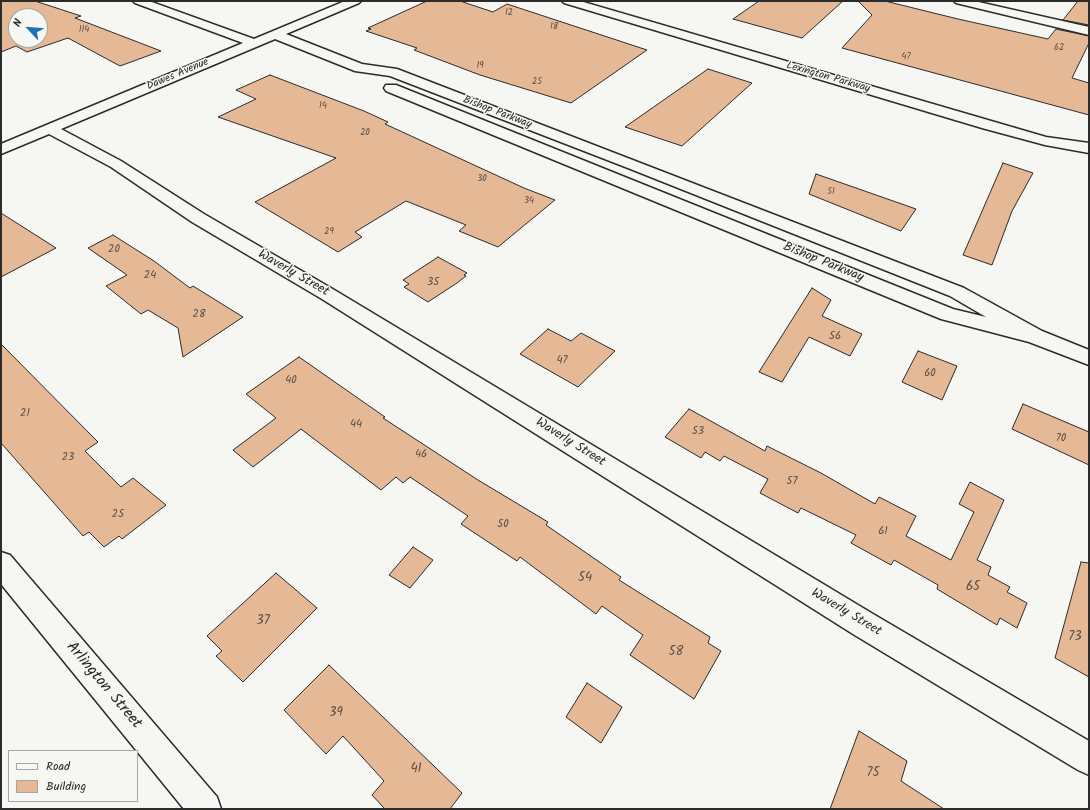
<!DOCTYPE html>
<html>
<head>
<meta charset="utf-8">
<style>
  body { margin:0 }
  #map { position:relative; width:1090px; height:810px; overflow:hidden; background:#f6f6f2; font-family:Kalam,sans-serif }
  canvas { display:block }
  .frame { position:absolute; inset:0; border:2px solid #2b2b2b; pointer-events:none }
  .legend { position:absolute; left:8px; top:750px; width:130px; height:52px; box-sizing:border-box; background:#f6f6f2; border:1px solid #a5a5a2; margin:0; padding:5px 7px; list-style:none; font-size:12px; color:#2b2b2b }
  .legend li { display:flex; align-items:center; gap:8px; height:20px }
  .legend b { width:20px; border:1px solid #a5a5a2 }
  .north { position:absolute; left:8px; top:8px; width:40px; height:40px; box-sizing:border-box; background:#f6f6f2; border:1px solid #a5a5a2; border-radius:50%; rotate:296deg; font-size:11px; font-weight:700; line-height:16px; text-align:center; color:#2b2b2b }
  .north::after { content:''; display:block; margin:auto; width:14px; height:18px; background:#1f6fb2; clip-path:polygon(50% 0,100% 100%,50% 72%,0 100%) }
</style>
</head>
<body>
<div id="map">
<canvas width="1090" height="810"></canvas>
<div class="frame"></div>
<ul class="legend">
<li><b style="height:5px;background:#f6f6f2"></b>Road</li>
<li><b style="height:11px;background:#e5b995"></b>Building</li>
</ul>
<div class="north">N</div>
</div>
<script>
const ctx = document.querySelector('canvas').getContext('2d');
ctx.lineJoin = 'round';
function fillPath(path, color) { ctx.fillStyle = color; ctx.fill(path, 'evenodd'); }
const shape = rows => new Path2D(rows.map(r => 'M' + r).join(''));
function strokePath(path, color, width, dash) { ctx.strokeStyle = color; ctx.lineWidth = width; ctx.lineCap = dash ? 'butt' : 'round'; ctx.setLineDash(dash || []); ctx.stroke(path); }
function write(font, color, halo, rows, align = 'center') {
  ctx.font = font + ' Kalam,sans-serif'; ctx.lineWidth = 3; ctx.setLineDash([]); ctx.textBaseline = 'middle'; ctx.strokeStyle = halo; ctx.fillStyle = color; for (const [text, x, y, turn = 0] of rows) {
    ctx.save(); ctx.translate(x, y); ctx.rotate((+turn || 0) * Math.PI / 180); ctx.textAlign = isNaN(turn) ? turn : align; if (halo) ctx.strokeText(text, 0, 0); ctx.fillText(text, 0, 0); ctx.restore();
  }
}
const building = shape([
  [1,1,35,1,81,16,75,18,161,51,120,66,68,38,27,52,16,46,1,52,1,1],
  [16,16,40,16,40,40,16,40,16,16],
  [427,1,460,1,493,12,507,4,647,50,571,103,480,75,414,50,417,48,366,31,371,29,368,28,427,1],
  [759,1,843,1,802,38,733,19,759,1],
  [858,1,885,1,958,19,1048,39,1056,29,1089,36,1089,43,1072,78,1089,83,1089,115,842,48,872,15,858,1],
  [1078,1,1089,1,1089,25,1063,20,1078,1],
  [708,69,752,83,682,146,625,127,708,69],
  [270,75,364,111,388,122,385,124,524,188,555,200,498,247,459,231,466,225,406,201,355,232,362,237,338,252,255,202,336,158,218,117,256,99,236,90,270,75],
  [1003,163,1033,173,1012,211,992,265,963,255,1003,163],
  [816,174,916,209,901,231,809,194,816,174],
  [1,213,56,248,1,277,1,213],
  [113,235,154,261,190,288,193,286,243,317,183,357,178,328,148,310,141,314,106,286,127,275,88,248,113,235],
  [438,257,467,273,464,275,466,276,457,283,428,302,404,287,409,284,403,280,438,257],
  [812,288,831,300,822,316,862,334,850,356,809,337,782,382,759,372,812,288],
  [548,329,571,341,581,333,615,351,578,387,520,354,548,329],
  [1,344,98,442,85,451,121,487,133,478,166,505,122,539,119,536,104,547,89,532,83,536,1,443,1,344],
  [918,351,957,366,942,400,902,382,918,351],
  [299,357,385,417,383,418,478,480,548,522,546,525,621,577,619,580,710,637,708,643,721,651,694,699,630,655,643,635,602,606,596,614,520,557,517,561,461,524,468,516,410,477,403,483,396,477,381,490,301,429,253,467,233,450,276,418,246,394,299,357],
  [1023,404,1089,432,1089,465,1012,429,1023,404],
  [689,409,765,451,767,446,821,473,875,504,879,497,916,516,906,536,951,560,974,512,959,504,970,482,1004,500,977,560,991,567,988,575,1010,587,1007,592,1027,603,1017,628,1000,618,997,625,937,589,938,585,894,560,891,565,851,543,856,535,801,508,798,513,760,493,768,479,724,456,720,461,705,452,701,458,665,437,689,409],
  [413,547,433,560,410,588,389,575,413,547],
  [1081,562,1089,563,1089,677,1055,658,1081,562],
  [276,573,317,608,243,682,216,656,222,651,207,636,276,573],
  [329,665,462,793,450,809,385,809,372,795,384,781,343,736,326,754,284,710,329,665],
  [587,683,622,707,601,743,566,717,587,683],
  [859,731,907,761,901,781,944,809,830,809,859,731]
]);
const street = shape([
  [133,1,149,1,254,39,345,1,361,1,359,3,286,34,362,64,397,69,964,288,1042,331,1089,350,1089,365,1029,342,941,319,386,91,384,88,386,85,396,85,953,309,986,317,950,296,628,168,390,76,355,71,275,39,61,129,121,161,204,214,336,291,873,614,1089,741,1089,775,1078,770,853,634,322,299,192,222,111,167,49,134,1,154,1,144,243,43,135,3,133,1],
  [562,1,580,1,1046,137,1089,143,1089,153,1045,145,982,128,564,3,562,1],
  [954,1,974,1,1089,27,1089,35,956,3,954,1],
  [1,552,10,555,217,797,221,809,184,809,1,584,1,552]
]);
const farNumbernames = [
  ["12",509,13],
  ["18",554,27],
  ["114",84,30],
  ["62",1059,48],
  ["47",906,57],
  ["19",480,66],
  ["25",537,82],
  ["14",323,106],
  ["20",365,133],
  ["30",482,179],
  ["51",831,192],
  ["34",529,201],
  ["29",329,232]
];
const farStreetnames = [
  ["Dawes Avenue",178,75,-23],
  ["Lexington Parkway",828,78,16],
  ["Bishop Parkway",497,113,21]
];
const numberNames = [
  ["20",114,250],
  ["24",150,276],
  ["35",433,283],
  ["28",199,315],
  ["56",835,337],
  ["47",562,361],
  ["60",930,374],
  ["40",291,381],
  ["21",25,414],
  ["44",356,425],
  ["53",698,432],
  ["70",1061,439],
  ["46",421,455],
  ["23",68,458],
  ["57",792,482],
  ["25",118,515],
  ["50",503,525],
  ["61",883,532]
];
const streetNames = [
  ["Bishop Parkway",823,263,22],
  ["Waverly Street",293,274,30],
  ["Waverly Street",570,443,32],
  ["Waverly Street",846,613,31]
];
const nearNumbernames = [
  ["54",585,579],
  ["65",973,588],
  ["37",263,622],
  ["73",1075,638],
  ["58",676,653],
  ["39",336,714],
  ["41",416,770],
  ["75",873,774]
];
const nearStreetnames = [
  ["Arlington Street",103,686,50]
];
fillPath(building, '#e5b995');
strokePath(building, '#2b2b2b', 1);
strokePath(street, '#2b2b2b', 3);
fillPath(street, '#f6f6f2');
write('9px', '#5a4e46', null, farNumbernames);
write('11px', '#2b2b2b', '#f6f6f2', farStreetnames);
write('11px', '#5a4e46', null, numberNames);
write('13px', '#2b2b2b', '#f6f6f2', streetNames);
write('13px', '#5a4e46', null, nearNumbernames);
write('16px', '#2b2b2b', '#f6f6f2', nearStreetnames);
</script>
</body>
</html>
